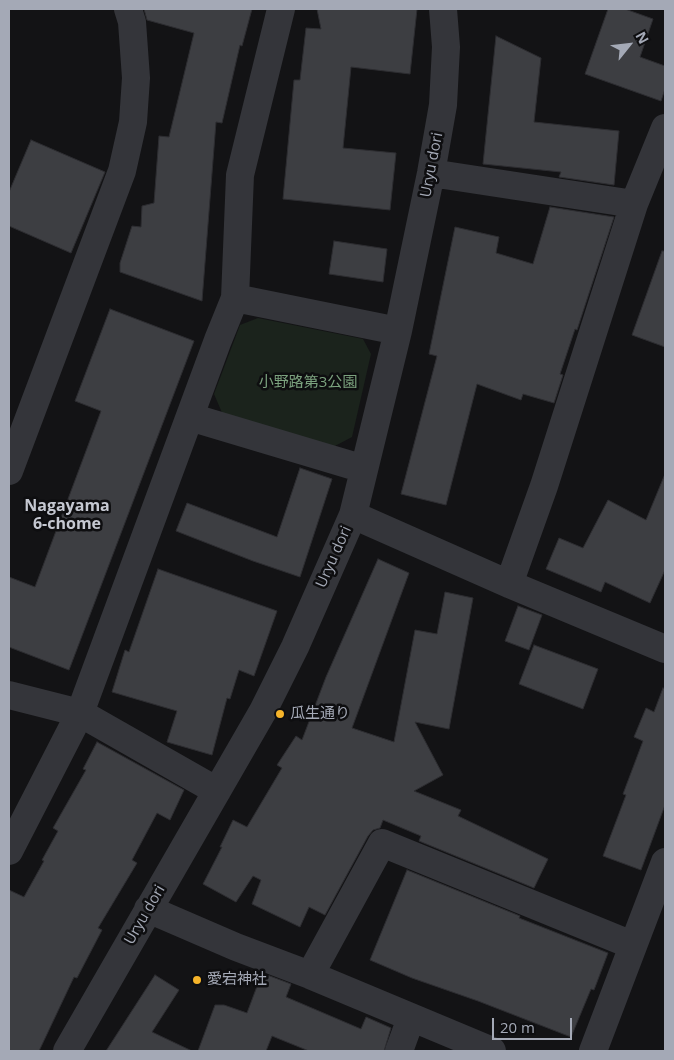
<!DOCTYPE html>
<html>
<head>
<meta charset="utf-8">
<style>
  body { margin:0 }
  #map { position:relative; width:674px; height:1060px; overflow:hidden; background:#131315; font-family:"Open Sans",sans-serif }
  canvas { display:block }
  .frame { position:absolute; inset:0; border:10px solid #a4a9b6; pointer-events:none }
  .north { position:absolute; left:604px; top:20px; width:50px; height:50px; -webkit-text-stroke:4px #0e0e10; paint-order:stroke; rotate:61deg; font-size:14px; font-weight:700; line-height:20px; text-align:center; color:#a4a9b6 }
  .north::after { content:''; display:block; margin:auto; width:18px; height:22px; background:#a4a9b6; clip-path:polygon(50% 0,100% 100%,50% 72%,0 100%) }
  .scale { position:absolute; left:492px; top:1018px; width:80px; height:22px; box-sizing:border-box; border:2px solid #a4a9b6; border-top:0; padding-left:6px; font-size:15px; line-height:18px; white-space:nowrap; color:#a4a9b6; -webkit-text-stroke:4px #0e0e10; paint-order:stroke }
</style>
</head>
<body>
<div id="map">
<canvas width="674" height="1060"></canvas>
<div class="frame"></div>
<div class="north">N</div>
<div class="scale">20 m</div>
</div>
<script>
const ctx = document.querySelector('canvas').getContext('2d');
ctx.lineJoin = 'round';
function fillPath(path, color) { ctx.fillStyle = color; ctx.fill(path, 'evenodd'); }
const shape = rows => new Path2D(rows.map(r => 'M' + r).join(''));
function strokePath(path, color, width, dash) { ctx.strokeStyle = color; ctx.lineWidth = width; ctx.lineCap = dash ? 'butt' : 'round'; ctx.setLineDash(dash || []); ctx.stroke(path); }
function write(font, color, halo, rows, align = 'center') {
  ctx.font = font + ' "Open Sans","Noto Sans JP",sans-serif'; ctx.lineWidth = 5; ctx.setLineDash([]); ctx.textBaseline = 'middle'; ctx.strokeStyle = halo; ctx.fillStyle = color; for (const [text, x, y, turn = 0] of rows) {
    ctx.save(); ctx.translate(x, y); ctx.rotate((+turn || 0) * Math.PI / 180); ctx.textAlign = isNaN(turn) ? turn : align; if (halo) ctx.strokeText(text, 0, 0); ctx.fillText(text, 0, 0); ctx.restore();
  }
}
const green = shape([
  [258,318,363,339,371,354,352,437,333,447,223,415,214,394,240,325]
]);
const building = shape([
  [144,9,252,9,242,46,240,45,222,123,216,122,202,301,120,272,120,263,132,226,141,227,142,206,154,203,159,136,169,137,194,33,147,20,144,9],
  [317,9,417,9,410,74,351,67,343,148,396,153,390,210,283,199,294,80,300,80,306,28,321,29,317,9],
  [608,9,625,9,653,19,640,57,665,66,665,89,661,101,585,74,608,9],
  [496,36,541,58,534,122,619,131,614,185,559,177,561,172,483,164,496,36],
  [31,140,105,172,71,253,9,226,9,192,31,140],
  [550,207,614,217,577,330,575,329,560,374,563,375,554,403,523,394,521,400,477,384,446,505,401,494,437,356,429,354,455,227,499,237,496,253,533,264,550,207],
  [334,241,387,249,383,282,329,274,334,241],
  [662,251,665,251,665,347,632,335,662,251],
  [110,309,194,341,69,670,9,647,9,577,35,587,101,411,75,401,110,309],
  [300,468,332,479,300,577,253,561,176,531,187,503,277,537,300,468],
  [665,474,665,570,650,603,605,582,601,592,546,569,559,538,583,548,608,500,646,520,665,474],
  [378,559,409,573,352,728,394,742,415,630,437,634,445,592,473,598,449,729,415,722,443,775,414,791,461,810,458,816,548,859,534,888,419,841,421,836,383,820,380,828,373,830,368,836,325,915,309,907,300,927,252,904,261,880,253,876,236,902,203,884,222,847,220,847,233,820,247,827,282,768,277,765,296,736,302,740,326,677,378,559],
  [158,569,277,611,254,676,239,670,230,699,227,698,212,755,167,742,177,711,112,692,125,650,129,652,158,569],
  [518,606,542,615,529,650,505,641,518,606],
  [534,645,598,669,583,709,519,684,534,645],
  [663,688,665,689,665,805,641,870,603,856,626,795,623,794,643,741,634,737,646,708,654,712,663,688],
  [97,742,184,790,170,820,157,813,132,860,137,863,98,928,102,930,77,978,74,977,39,1051,9,1051,9,890,24,897,44,861,42,860,58,831,53,828,86,770,83,769,97,742],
  [407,870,520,916,519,918,608,953,594,990,591,989,571,1037,478,1001,412,978,370,960,407,870],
  [262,973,291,984,286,997,361,1029,366,1017,391,1028,384,1051,309,1051,272,1036,266,1051,198,1051,215,1005,224,1005,247,1013,262,973],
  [155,975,179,990,152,1032,192,1051,106,1051,155,975]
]);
const minor = shape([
  [431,173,634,204],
  [235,298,398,331],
  [190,417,364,469],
  [9,471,122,171,133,122,136,78,132,22,128,9],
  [353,515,509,584,665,649],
  [509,584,544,486,634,204,665,128],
  [9,695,80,713,217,791],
  [9,851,80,713,218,340,235,298,240,175,281,9],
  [148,909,236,947,310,975,492,1051],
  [310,975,382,843,632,945],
  [67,1051,263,711,295,647,353,515,398,331,431,173,443,105,446,47,443,9],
  [399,1051,411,1018],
  [593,1051,665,862]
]);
const markers = [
  [280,714,5,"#f6b42a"],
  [197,980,5,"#f6b42a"]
];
const streetNames = [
  ["Uryu dori",432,165,-79],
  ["Uryu dori",334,557,-66],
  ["Uryu dori",145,915,-60]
];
const parkNames = [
  ["小野路第3公園",308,383]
];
const poiNames = [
  ["瓜生通り",290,714],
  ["愛宕神社",207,980]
];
const neighbourhoodNames = [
  ["Nagayama",67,506],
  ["6-chome",67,524]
];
fillPath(green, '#1b231c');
fillPath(building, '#3d3e42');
strokePath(building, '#2d2d31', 1);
strokePath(minor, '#34353a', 28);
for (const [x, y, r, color] of markers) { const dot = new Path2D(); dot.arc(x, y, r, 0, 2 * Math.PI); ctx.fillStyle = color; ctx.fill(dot); strokePath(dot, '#0e0e10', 2); }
write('15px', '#a4a9b6', '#0e0e10', streetNames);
write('15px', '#7ba17e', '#0e0e10', parkNames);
write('15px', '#a4a9b6', '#0e0e10', poiNames, 'left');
write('bold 16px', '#c5c8d1', '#0e0e10', neighbourhoodNames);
</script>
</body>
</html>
